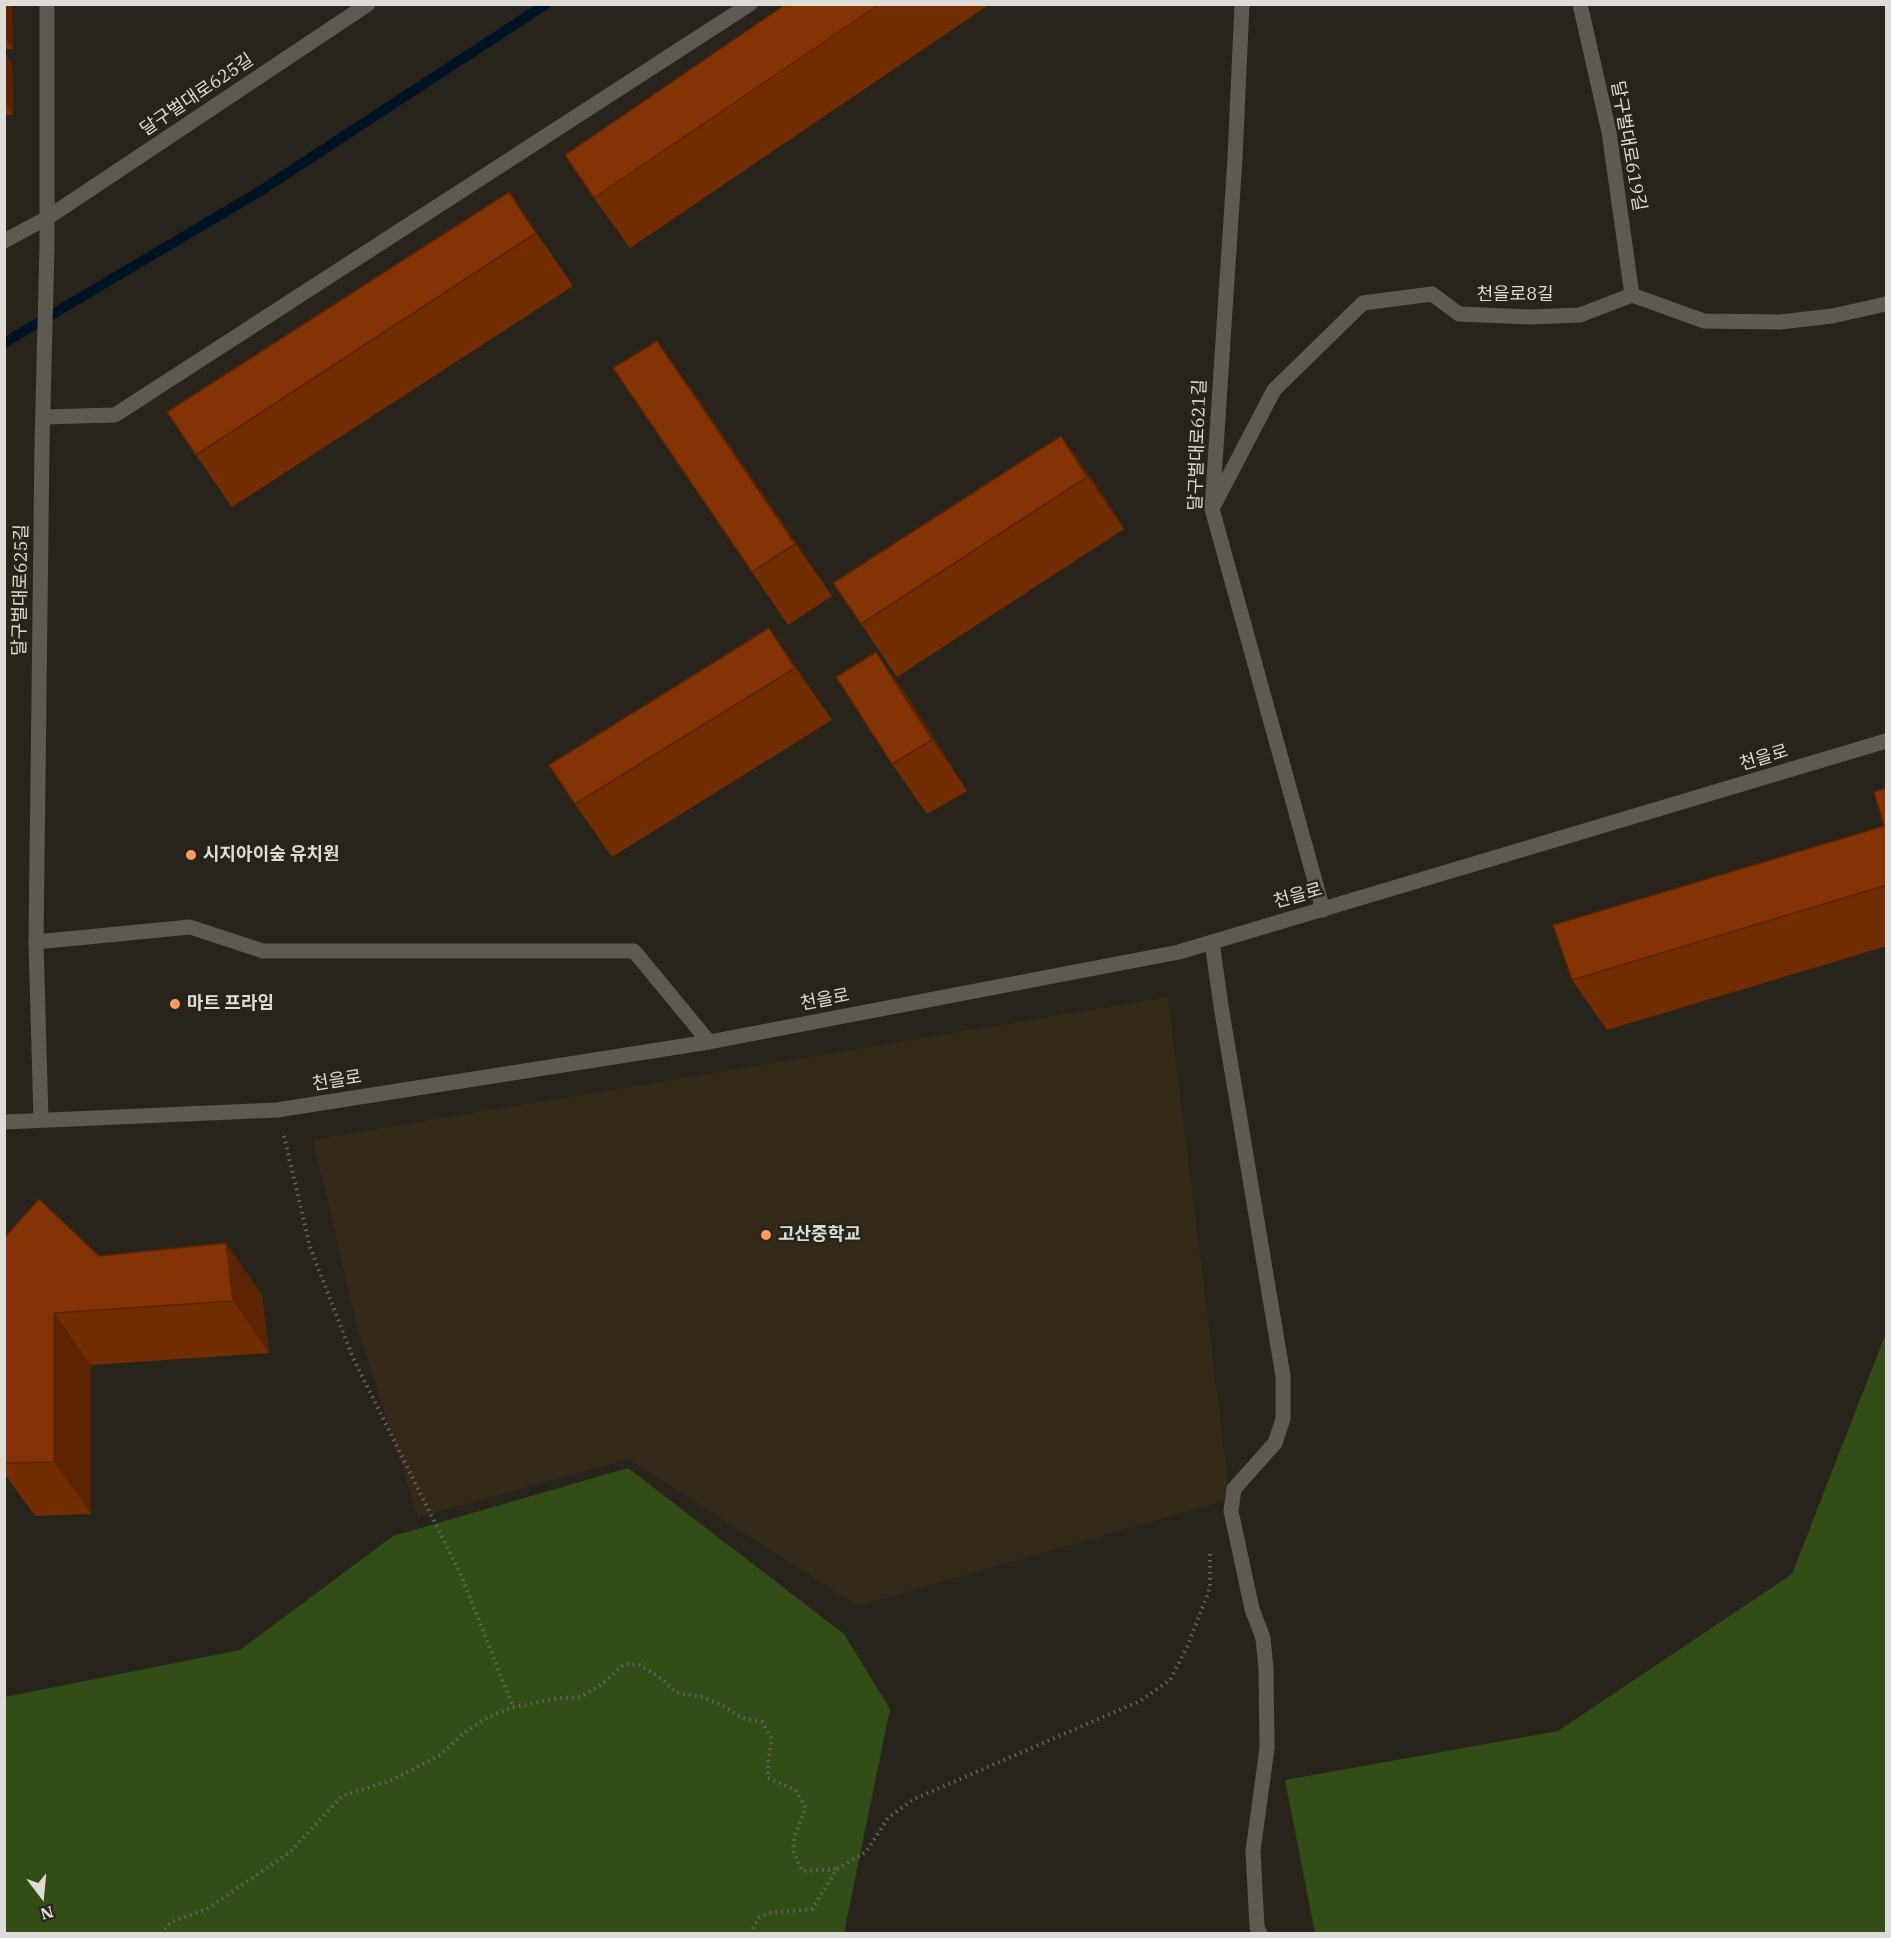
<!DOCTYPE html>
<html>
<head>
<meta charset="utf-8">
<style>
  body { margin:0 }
  #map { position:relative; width:1891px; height:1938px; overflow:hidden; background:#28241c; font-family:"IBM Plex Serif",serif }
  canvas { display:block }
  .frame { position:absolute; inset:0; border:6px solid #dfdcd7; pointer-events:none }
  .north { position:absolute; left:12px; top:1866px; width:60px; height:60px; -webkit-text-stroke:4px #28241c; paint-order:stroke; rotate:164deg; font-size:16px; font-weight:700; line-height:24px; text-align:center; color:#dfdcd7 }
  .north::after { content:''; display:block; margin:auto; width:21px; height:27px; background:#dfdcd7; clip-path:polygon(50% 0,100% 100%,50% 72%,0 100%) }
</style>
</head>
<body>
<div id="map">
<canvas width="1891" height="1938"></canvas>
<div class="frame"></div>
<div class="north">N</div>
</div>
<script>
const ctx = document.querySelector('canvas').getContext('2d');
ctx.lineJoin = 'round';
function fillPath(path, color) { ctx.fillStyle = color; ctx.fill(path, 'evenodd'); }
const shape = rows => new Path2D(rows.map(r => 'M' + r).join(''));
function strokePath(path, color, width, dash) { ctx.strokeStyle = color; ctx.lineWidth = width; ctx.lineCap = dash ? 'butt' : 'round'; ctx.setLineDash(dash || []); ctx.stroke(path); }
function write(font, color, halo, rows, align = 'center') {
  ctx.font = font + ' "IBM Plex Serif","Noto Sans KR",serif'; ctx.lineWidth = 5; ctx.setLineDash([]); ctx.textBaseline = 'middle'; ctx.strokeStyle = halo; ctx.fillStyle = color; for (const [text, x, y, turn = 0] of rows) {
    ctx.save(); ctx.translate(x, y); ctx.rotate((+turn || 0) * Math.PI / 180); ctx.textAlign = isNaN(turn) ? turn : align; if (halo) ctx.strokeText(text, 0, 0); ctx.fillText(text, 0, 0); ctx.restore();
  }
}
const education = shape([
  [1168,997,1230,1499,858,1606,629,1459,418,1517,358,1329,313,1140]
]);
const green = shape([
  [1886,1333,1886,1933,1315,1933,1285,1780,1558,1731,1792,1574],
  [628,1468,844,1634,890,1709,844,1933,5,1933,5,1697,240,1650,393,1536]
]);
const stream = shape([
  [4,343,257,193,546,4]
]);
const path = shape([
  [284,1136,310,1247,353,1358,461,1575,513,1707],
  [161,1934,171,1922,207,1909,290,1852,342,1796,392,1780,410,1771,440,1755,465,1732,488,1717,513,1707,560,1698,580,1697,601,1685,624,1664,640,1665,662,1679,675,1692,702,1697,722,1705,742,1718,762,1722,772,1739,768,1763,768,1778,795,1790,806,1808,795,1835,793,1850,802,1871,837,1869],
  [750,1934,759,1918,769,1913,812,1909,837,1869,866,1852,888,1818,914,1799,1140,1701,1170,1680,1188,1645,1210,1588,1210,1551]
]);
const lane = shape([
  [1212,942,1221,1006,1283,1376,1283,1419,1275,1443,1234,1489,1231,1511,1252,1609,1263,1638,1266,1669,1267,1748,1253,1851,1257,1927,1260,1934]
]);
const street = shape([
  [1242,4,1235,158,1212,509,1323,910],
  [1580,4,1609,132,1632,295],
  [4,241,47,218,368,4],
  [43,417,115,415,750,4],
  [1215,503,1274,390,1363,303,1432,294,1459,314,1530,317,1580,315,1632,295,1704,321,1780,322,1832,316,1886,304],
  [36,942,190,927,263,951,634,951,709,1042]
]);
const secondary = shape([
  [41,1120,36,942,42,446,47,246,47,4],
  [4,1122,277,1110,709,1042,1179,952,1886,741]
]);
const wall = shape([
  [4,4,13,49,4,49],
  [786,4,990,4,630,248,594,198],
  [4,55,12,64,13,115,4,115],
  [509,192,573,286,232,507,196,455],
  [694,393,832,596,788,625,752,572],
  [1061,436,1098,488,1124,529,897,677,861,624],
  [769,628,832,720,612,857,575,804],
  [876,652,911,702,967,791,927,814,892,764],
  [1887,788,1887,946,1607,1030,1572,980,1884,826],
  [4,1238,99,1256,262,1295,269,1353,91,1365,91,1514,35,1516,4,1473]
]);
const shadedWall = shape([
  [6,4,12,4,13,49,6,39],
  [6,55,12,64,13,115,6,105],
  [509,192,545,245,573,286,536,233],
  [657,341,694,393,832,596,795,544],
  [1061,436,1098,488,1124,529,1087,477],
  [769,628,805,680,832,720,795,668],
  [876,652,911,702,967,791,932,740],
  [226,1243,262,1295,269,1353,233,1301],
  [54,1313,91,1365,91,1514,54,1462]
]);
const building = shape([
  [4,4,6,4,6,39,4,39,4,4],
  [786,4,880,4,594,198,565,155,786,4],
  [4,55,6,55,6,105,4,106,4,55],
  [509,192,536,233,196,455,167,412,509,192],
  [657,341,795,544,752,572,613,368,657,341],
  [1061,436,1087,477,861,624,833,583,1061,436],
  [769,628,795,668,575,804,549,765,769,628],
  [876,652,932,740,892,764,836,677,876,652],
  [1887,788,1887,885,1572,980,1553,925,1884,826,1874,792,1887,788],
  [39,1199,99,1256,226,1243,233,1301,54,1313,54,1462,4,1463,4,1238,39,1199]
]);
const markers = [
  [191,855,6,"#ff9b5b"],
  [175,1004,6,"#ff9b5b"],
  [766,1235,6,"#ff9b5b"]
];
const streetNames = [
  ["달구벌대로625길",197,95,-34],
  ["달구벌대로619길",1628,146,80],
  ["천을로8길",1515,295],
  ["달구벌대로621길",1198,445,-88],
  ["달구벌대로625길",21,590,-89],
  ["천을로",1764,758,-17],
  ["천을로",1298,896,-16],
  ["천을로",825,1000,-11],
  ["천을로",337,1081,-9]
];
const poiNames = [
  ["시지아이숲 유치원",203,855],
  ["마트 프라임",187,1004],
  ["고산중학교",778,1235]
];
fillPath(education, '#332a1a');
fillPath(green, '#324d16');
strokePath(stream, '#001325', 10);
strokePath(path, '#68645d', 4, [1.5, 4.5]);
strokePath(lane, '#5e5a51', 15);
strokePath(street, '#5e5a51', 15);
strokePath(secondary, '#5e5a51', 15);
fillPath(wall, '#722d03');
fillPath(shadedWall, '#5c2403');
fillPath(building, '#843404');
strokePath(building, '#5c2403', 1.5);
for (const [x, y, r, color] of markers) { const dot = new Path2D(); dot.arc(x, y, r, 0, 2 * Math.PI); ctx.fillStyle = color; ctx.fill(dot); strokePath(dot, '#28241c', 2); }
write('18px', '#dfdcd7', '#28241c', streetNames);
write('bold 18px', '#dfdcd7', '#28241c', poiNames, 'left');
</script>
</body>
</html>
